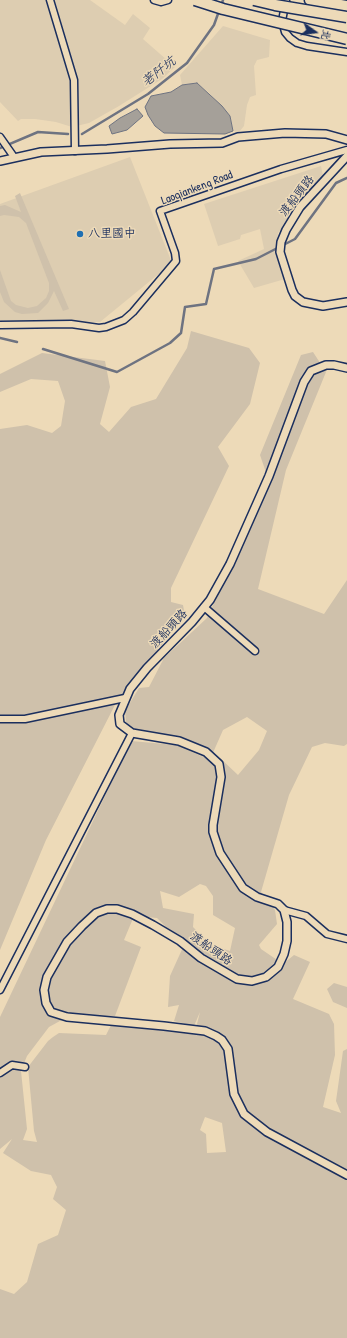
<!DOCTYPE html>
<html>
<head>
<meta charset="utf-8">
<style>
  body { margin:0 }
  #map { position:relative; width:347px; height:1338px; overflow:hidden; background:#eddab8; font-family:"Patrick Hand","LXGW WenKai TC",sans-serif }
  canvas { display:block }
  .north { position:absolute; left:295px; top:12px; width:40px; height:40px; -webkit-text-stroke:3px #eddab8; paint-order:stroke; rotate:104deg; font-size:11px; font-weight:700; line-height:16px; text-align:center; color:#1b2f5e }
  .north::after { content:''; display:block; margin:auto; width:14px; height:18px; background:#1b2f5e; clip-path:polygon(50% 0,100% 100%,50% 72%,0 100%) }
</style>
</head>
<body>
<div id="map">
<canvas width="347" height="1338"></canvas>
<div class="north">北</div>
</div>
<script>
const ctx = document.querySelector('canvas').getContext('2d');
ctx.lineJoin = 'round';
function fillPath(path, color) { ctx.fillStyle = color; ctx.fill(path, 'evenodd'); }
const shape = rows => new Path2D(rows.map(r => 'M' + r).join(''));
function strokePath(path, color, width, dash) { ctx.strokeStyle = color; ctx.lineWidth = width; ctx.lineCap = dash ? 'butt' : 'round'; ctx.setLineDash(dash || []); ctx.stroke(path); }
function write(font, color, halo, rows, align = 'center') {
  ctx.font = font + ' "Patrick Hand","LXGW WenKai TC",sans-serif'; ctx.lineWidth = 3; ctx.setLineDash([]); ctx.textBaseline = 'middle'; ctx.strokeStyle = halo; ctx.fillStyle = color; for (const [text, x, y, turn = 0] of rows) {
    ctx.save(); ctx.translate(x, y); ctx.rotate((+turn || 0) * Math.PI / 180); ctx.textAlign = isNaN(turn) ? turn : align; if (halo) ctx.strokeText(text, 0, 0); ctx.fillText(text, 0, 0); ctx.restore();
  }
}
const built = shape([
  [0,0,90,0,125,25,133,14,150,28,143,39,175,67,162,79,119,106,89,123,72,127,56,122,35,119,21,119,18,121,0,102],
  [223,26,270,40,269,57,257,60,254,66,256,95,250,97,247,105,244,126,239,132,233,131,230,116,208,92,197,83,182,85,180,75],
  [130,157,172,263,100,322,0,322,0,204],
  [321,166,323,176,278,233,277,243,285,279,254,288,238,261,264,249,260,229,241,235,240,239,218,246,204,204]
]);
const green = shape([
  [20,193,69,309,63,311,54,291,48,303,38,313,22,314,15,312,4,302,0,292,0,270,11,301,16,305,28,308,37,306,46,298,49,291,49,283,26,223,19,217,4,215,0,216,0,206,5,205,21,212,15,196],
  [191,331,249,348,260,363,250,404,218,447,229,466,171,588,171,602,183,605,185,616,118,699,46,840,0,950,0,429,27,425,52,433,61,426,65,401,58,381,31,379,0,392,0,374,42,353,105,361,110,387,100,424,109,432,131,407,156,399,187,348],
  [313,352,326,372,286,470,258,589,324,614,347,580,347,744,344,746,325,743,312,747,289,795,261,892,275,910,277,924,259,945,261,949,283,964,294,955,310,962,293,999,329,1014,334,1024,335,1055,323,1107,341,1113,336,1101,343,1051,347,1049,347,1338,0,1338,0,1289,14,1294,27,1282,38,1244,58,1235,66,1210,53,1199,57,1187,51,1175,31,1171,3,1153,12,1139,0,1149,0,1017,131,741,176,745,208,759,220,758,238,775,259,750,267,731,247,717,223,730,212,755,131,729,126,722,125,711,139,688,149,687,164,658,207,618,270,484,260,455,301,355],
  [200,884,206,886,213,896,213,915,235,928,230,951,211,945,193,927,194,914,163,908,160,891,179,897],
  [134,916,157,918,184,945,170,976,168,1007,179,1005,174,1021,194,1026,200,1012,195,1032,111,1025,106,1035,59,1033,53,1037,48,1041,28,1067,34,1131,37,1142,23,1140,27,1129,21,1071,27,1056,49,1027,69,1016,115,1016,141,947,124,940],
  [205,1117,222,1123,226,1152,207,1153,206,1134,200,1130],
  [334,983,347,987,347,1008,333,1002,327,989]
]);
const water = shape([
  [197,83,222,106,230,116,233,131,225,134,164,133,155,126,148,115,145,107,151,96,171,92,182,85,197,83],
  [137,109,143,116,127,130,112,134,109,126,120,118,137,109]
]);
const stream = shape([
  [221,6,223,0],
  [82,134,148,94,187,63,214,25,219,11],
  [0,148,38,132,68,134],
  [0,338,17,342],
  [43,349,117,372,170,343,181,333,185,307,206,304,214,269,256,259,295,239,336,183,347,178]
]);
const minor = shape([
  [50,0,74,80,75,151],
  [154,0,161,2,168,0],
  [276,0,285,2],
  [286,0,282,21,285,32,290,38,297,43,307,46,347,52],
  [0,137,14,157],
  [0,325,71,324,99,328,106,327,124,320,133,312,176,261,175,253,160,211,281,169,347,150],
  [204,607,255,651],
  [0,719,25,719,125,698],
  [284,910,306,916,327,934,347,939],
  [0,990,132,733],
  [0,1073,12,1065,25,1067]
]);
const tertiary = shape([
  [347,156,300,207,286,230,281,242,280,252,292,290,295,296,303,302,323,306,347,302],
  [0,161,41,152,107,149,170,144,222,143,238,137,285,133,326,134,347,140],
  [347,368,334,365,326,365,311,371,304,382,269,476,230,564,210,600,192,622,147,668,130,689,119,715,120,724,132,733,179,741,206,752,219,764,221,777,213,825,213,832,220,853,243,888,257,897,278,904,284,910,287,922,287,941,284,954,278,967,266,977,252,981,237,979,201,958,180,941,153,925,132,914,117,909,107,909,96,913,82,926,67,942,47,977,44,990,46,1003,51,1012,67,1017,164,1026,205,1031,216,1036,222,1040,228,1049,234,1094,244,1114,267,1132,347,1175]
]);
const trunk = shape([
  [310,0,347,6]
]);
const trunkBridge = shape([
  [195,0,223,9,347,39],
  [254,0,275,5,347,17]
]);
const markers = [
  [80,234,4,"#1f6fb2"]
];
const streetNames = [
  ["Laoqiankeng Road",197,188,-21],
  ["渡船頭路",297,196,-52],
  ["渡船頭路",169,629,-47],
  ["渡船頭路",211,949,35]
];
const poiNames = [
  ["八里國中",88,234]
];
const waterNames = [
  ["荖阡坑",159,72,-38]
];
fillPath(built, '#ddcdb1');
fillPath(green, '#cfc1ab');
fillPath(water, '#a5a099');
strokePath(water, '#6e7381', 1);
strokePath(stream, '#6e7381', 2.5);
strokePath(minor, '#1b2f5e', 9);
strokePath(tertiary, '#1b2f5e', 10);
strokePath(trunk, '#1b2f5e', 13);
strokePath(minor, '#eddab8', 6);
strokePath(tertiary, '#eddab8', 7);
strokePath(trunk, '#eddab8', 10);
strokePath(trunkBridge, '#1b2f5e', 13, []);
strokePath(trunkBridge, '#eddab8', 10);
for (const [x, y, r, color] of markers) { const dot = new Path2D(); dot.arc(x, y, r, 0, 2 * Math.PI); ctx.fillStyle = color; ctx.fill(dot); strokePath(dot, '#eddab8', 1.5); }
write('12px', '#1b2f5e', '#eddab8', streetNames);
write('12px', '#1b2f5e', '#eddab8', poiNames, 'left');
write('italic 13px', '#37466a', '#eddab8', waterNames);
</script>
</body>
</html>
